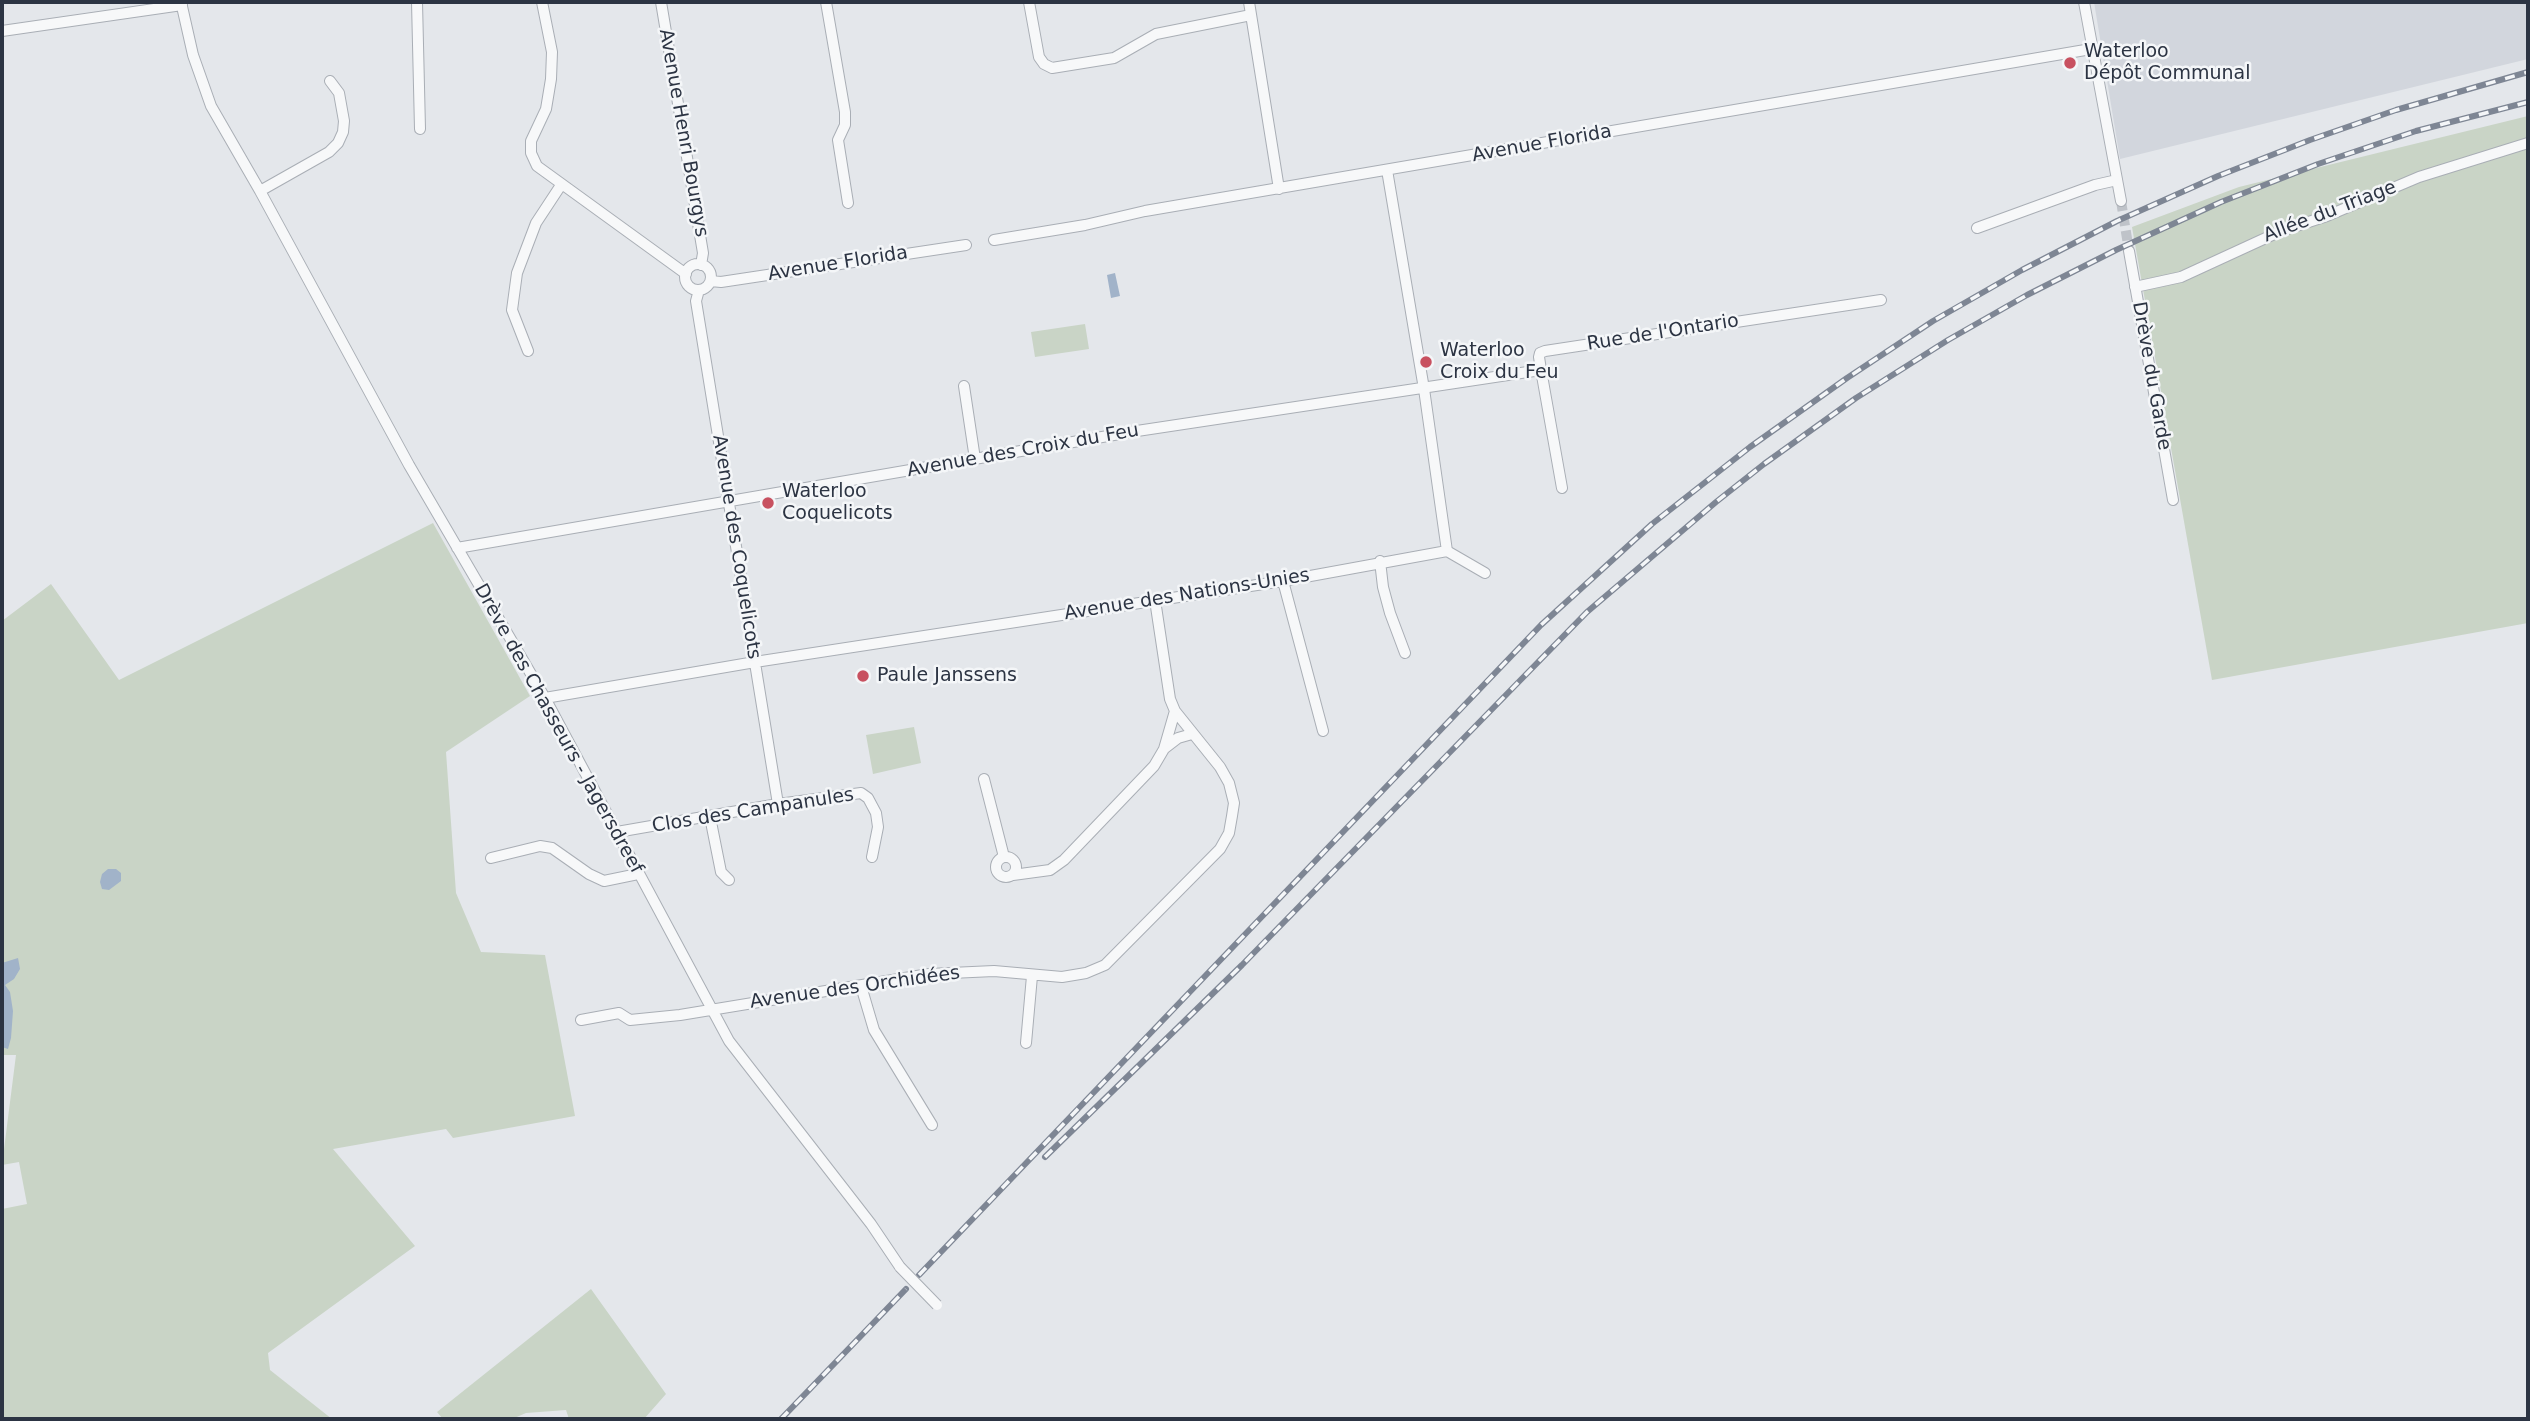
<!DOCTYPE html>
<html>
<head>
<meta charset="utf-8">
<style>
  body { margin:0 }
  #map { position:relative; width:2530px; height:1421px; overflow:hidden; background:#e4e7eb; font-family:"DejaVu Sans",sans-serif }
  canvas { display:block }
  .frame { position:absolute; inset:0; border:4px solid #2c3443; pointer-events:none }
</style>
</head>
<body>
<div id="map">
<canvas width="2530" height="1421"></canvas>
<div class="frame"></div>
</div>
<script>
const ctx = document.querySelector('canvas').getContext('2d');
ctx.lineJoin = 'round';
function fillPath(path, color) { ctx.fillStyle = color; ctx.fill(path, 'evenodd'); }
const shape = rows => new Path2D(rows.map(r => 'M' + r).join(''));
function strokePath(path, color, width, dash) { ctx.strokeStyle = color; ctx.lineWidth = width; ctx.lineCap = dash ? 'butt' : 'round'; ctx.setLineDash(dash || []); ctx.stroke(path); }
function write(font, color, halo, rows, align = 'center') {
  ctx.font = font + ' "DejaVu Sans",sans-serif'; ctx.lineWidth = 5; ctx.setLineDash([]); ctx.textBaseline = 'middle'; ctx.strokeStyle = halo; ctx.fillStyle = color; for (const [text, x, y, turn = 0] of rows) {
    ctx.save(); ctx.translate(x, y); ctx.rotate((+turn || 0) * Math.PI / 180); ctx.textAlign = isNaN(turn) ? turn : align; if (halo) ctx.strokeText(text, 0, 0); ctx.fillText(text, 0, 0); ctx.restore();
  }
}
const built = shape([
  [2094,2,2528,2,2528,59,2120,159]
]);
const green = shape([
  [2528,116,2528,623,2212,680,2132,227,2239,187],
  [1085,324,1089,349,1035,357,1031,332],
  [433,523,530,696,446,752,456,893,481,952,545,955,575,1116,453,1138,446,1129,333,1149,415,1246,268,1353,270,1370,332,1419,2,1419,2,1209,27,1204,19,1162,2,1165,16,1055,2,1055,2,621,51,584,119,680],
  [914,727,921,763,873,774,866,735],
  [591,1289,666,1394,644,1419,569,1419,566,1410,526,1413,512,1419,443,1419,437,1412]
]);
const water = shape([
  [1115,273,1120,296,1111,298,1107,275],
  [108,869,116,869,121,873,121,881,109,890,102,889,100,882,102,874],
  [18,958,20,969,14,979,5,985,10,992,13,1011,11,1038,8,1049,2,1047,2,963]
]);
const minorTunnel = shape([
  [2121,201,2129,251]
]);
const minor = shape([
  [181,2,193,55,211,106,260,191,409,465,545,698,729,1041,871,1224,900,1267],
  [417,2,420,129],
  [542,2,552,52,551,79,546,109,531,141,531,153,537,166,686,274],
  [661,2,703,253,701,265],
  [826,2,845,112,845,125,838,140,848,203],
  [1029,2,1039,57,1044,64,1052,68,1114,58,1156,34,1251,15],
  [1249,2,1279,189],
  [2084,2,2121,201],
  [2,31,182,5],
  [260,191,329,152,338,143,343,132,344,121,339,93,330,81],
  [1977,228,2095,185,2117,180],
  [994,240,1085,225,1145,211,2091,49],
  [2129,251,2173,500],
  '685 277a13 13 0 1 1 26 0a13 13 0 1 1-26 0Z',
  [711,281,721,282,966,245],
  [2135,287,2181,277,2281,231,2327,216,2419,177,2528,143],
  [699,290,696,301,778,804],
  [528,351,512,310,517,273,536,223,561,185],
  [1541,370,1562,488],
  [964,386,975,459],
  [457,548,1137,431,1541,370,1539,357,1540,353,1545,351,1881,300],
  [1447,551,1485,573],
  [1380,561,1383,587,1390,613,1405,653],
  [1283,581,1323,731],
  [545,698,755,662,1283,581,1447,551,1424,389,1387,170],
  [1165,748,1178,738,1192,734],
  [984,779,1004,857],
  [710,817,721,872,729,880],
  [617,832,778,804,861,793,868,798,876,813,878,827,872,857],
  '996 867a10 10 0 1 1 20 0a10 10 0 1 1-20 0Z',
  [491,858,540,846,552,848,589,874,604,881,638,874],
  [1013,875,1050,870,1064,860,1154,766,1164,749,1175,711],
  [861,986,874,1030,932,1125],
  [581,1020,619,1013,630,1020,680,1015,929,974,994,971,1062,977,1086,973,1105,965,1220,849,1229,833,1232,816,1234,803,1229,783,1220,767,1175,711,1170,699,1155,600],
  [1026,1043,1032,976]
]);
const rail = shape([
  [1045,1157,1242,965,1587,612,1716,502,1764,464,1856,398,1948,340,2027,295,2116,250,2221,202,2318,164,2416,131,2528,102],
  [919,1275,1541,625,1652,524,1750,447,1847,378,1933,321,2022,270,2117,221,2218,176,2310,140,2396,110,2528,72],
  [781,1419,906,1289]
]);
const minorBridge = shape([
  [900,1267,937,1305]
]);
const markers = [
  [2070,63,7,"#c85160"],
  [1426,362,7,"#c85160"],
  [768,503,7,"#c85160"],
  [863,676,7,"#c85160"]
];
const poiNames = [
  ["Waterloo",2084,52],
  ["Dépôt Communal",2084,74],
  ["Waterloo",1440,351],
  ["Croix du Feu",1440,373],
  ["Waterloo",782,492],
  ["Coquelicots",782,514],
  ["Paule Janssens",877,676]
];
const streetNames = [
  ["Avenue Henri Bourgys",683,133,80],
  ["Avenue Florida",1542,144,-10],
  ["Allée du Triage",2330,212,-21],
  ["Avenue Florida",838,264,-9],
  ["Rue de l'Ontario",1663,333,-9],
  ["Drève du Garde",2151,376,80],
  ["Avenue des Croix du Feu",1023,451,-10],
  ["Avenue des Coquelicots",736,547,81],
  ["Avenue des Nations-Unies",1187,595,-9],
  ["Drève des Chasseurs - Jagersdreef",558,729,61],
  ["Clos des Campanules",753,811,-9],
  ["Avenue des Orchidées",855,988,-8]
];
fillPath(built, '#d2d6dd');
fillPath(green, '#c9d4c6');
fillPath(water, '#a1b3c9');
strokePath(minorTunnel, '#bfc3c9', 10, [10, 5]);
strokePath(minor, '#a9aeb5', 12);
strokePath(minor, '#f7f8f9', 10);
strokePath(rail, '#7e8694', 6);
strokePath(rail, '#f4f6f8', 3.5, [10]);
strokePath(minorBridge, '#a9aeb5', 12, []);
strokePath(minorBridge, '#f7f8f9', 10);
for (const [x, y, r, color] of markers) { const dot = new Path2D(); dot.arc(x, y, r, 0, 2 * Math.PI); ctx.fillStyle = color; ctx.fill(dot); strokePath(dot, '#f4f6f8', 2.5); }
write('19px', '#2c3443', '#f4f6f8', poiNames, 'left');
write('19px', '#2c3443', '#f4f6f8', streetNames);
</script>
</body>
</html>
